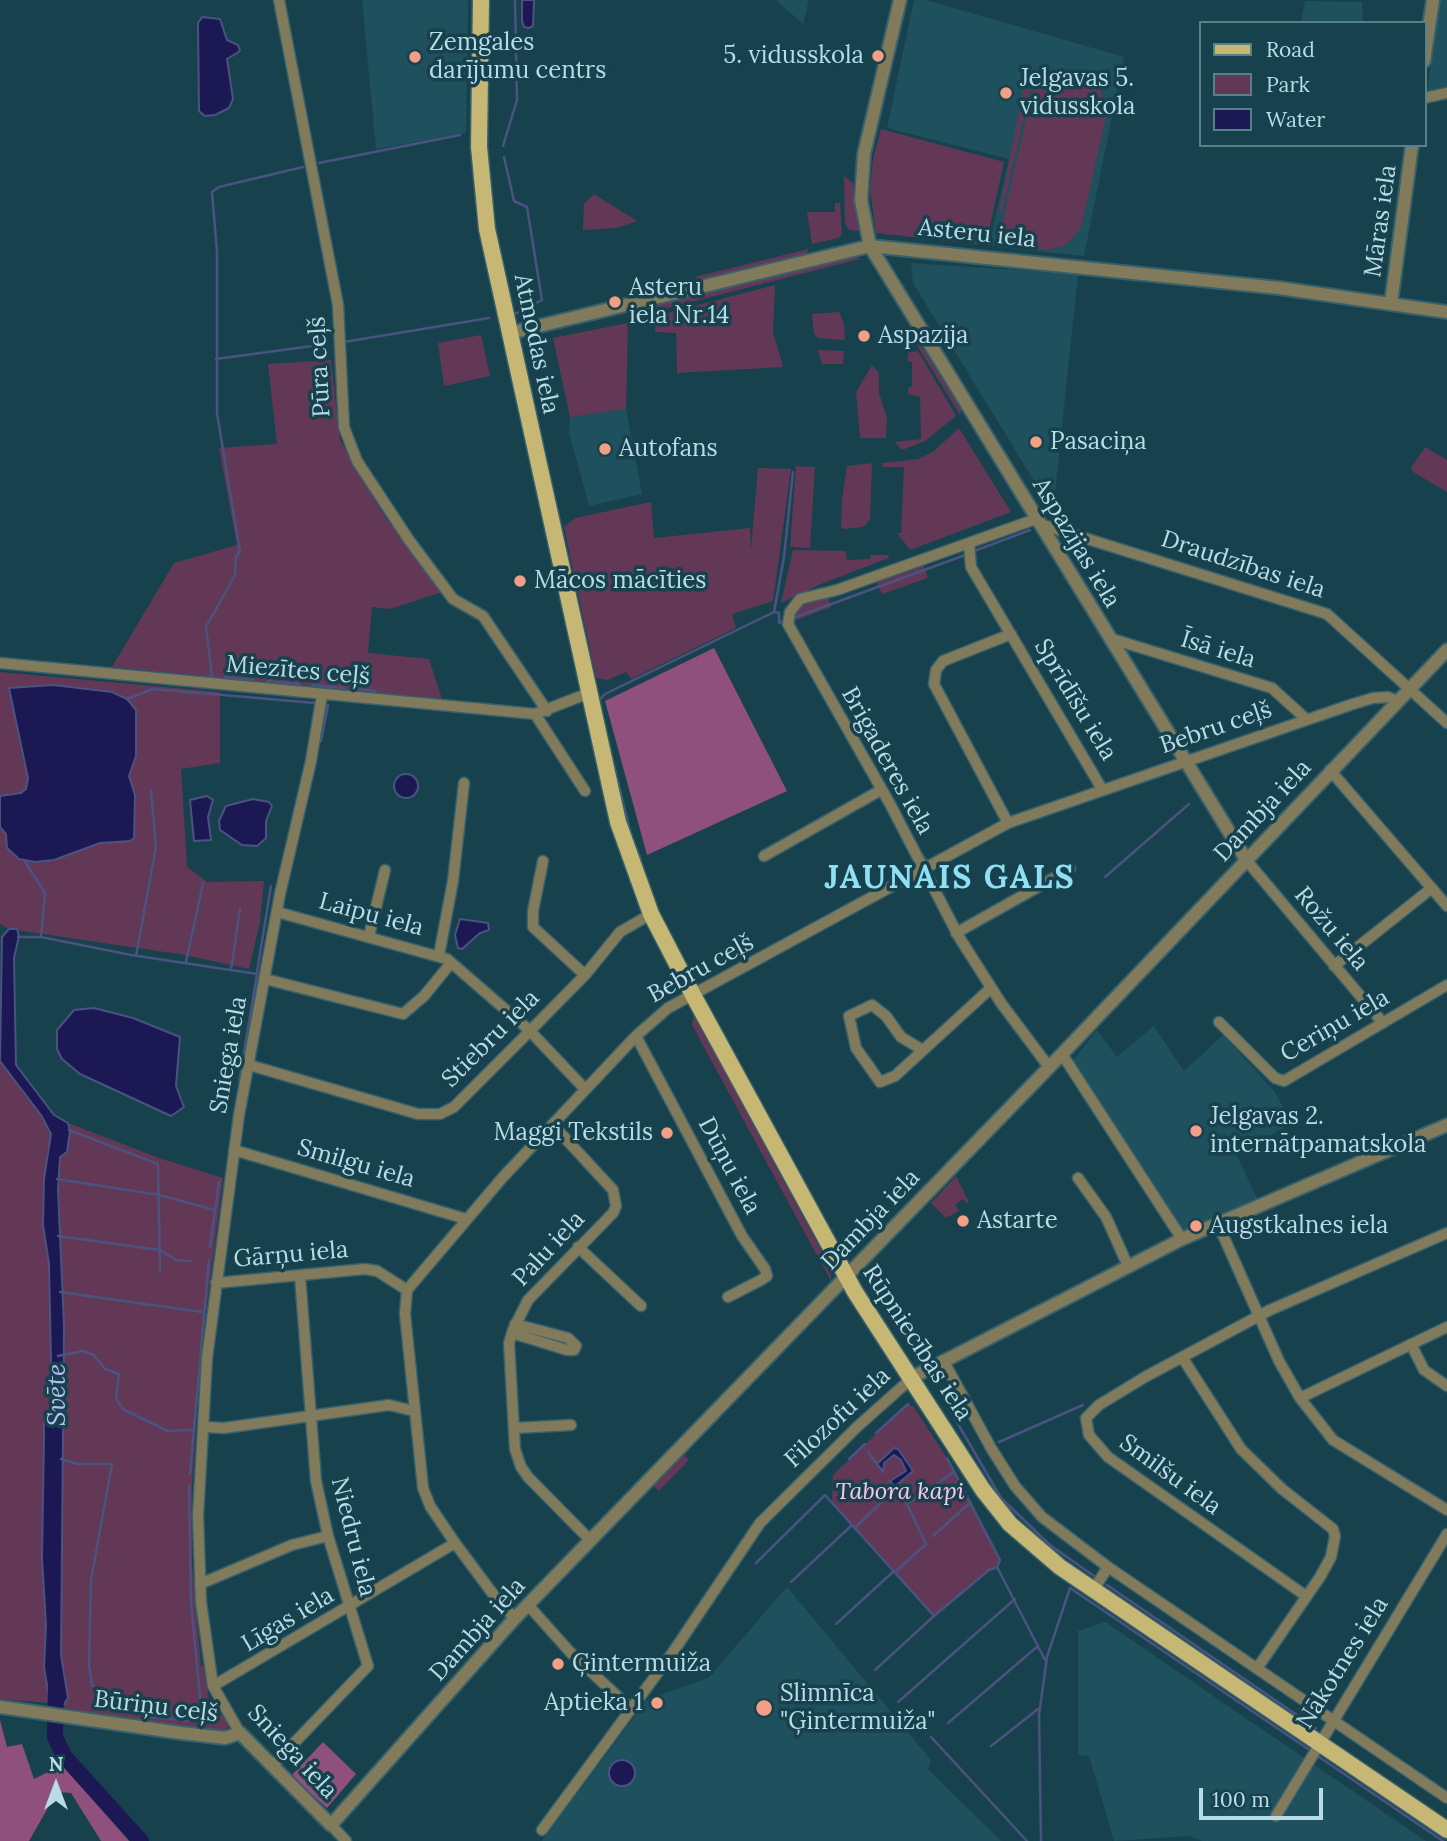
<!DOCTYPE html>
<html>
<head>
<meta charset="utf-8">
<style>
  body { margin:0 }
  #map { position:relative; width:1447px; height:1841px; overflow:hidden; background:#17424d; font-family:Lora,serif }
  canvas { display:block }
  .legend { position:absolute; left:1199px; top:21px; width:228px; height:126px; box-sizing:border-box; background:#17424d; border:2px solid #57808b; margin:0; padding:9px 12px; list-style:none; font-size:21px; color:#b7dce7 }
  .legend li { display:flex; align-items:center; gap:14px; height:35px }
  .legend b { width:35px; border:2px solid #57808b }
  .north { position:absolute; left:21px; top:1750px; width:70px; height:70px; -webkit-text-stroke:5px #17424d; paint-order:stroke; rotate:0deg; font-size:19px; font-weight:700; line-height:28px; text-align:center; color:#b7dce7 }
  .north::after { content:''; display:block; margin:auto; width:24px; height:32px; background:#b7dce7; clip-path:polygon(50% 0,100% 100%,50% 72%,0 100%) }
  .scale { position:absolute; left:1199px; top:1788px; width:124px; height:32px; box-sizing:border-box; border:4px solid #b7dce7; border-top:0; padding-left:9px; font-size:21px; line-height:24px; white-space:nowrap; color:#b7dce7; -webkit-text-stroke:5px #17424d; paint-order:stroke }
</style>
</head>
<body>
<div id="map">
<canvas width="1447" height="1841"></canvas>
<ul class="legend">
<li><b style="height:9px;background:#c6b874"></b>Road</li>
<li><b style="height:19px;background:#623856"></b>Park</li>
<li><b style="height:19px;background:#1b1854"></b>Water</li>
</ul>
<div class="north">N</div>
<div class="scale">100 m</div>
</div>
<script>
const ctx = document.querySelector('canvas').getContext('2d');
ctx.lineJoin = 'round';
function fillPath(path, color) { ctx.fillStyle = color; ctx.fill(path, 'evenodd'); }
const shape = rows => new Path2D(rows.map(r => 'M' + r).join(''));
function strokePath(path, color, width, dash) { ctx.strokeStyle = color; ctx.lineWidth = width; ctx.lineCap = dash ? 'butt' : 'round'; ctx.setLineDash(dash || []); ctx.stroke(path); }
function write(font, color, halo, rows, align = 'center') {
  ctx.font = font + ' Lora,serif'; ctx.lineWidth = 7; ctx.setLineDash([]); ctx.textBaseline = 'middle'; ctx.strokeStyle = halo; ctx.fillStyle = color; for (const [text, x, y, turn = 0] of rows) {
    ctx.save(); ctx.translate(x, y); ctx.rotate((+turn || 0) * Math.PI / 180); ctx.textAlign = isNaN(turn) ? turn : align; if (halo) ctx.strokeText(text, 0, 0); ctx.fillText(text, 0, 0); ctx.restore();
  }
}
const built = shape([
  [362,0,468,0,466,133,376,149],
  [776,0,809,0,803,24],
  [914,0,926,0,1124,57,1084,256,997,247,989,243,1009,159,887,128],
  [1440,0,1447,0,1447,88,1427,92],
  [1305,1,1362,2,1363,23,1301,23],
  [911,263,1078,274,1053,512,913,283],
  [626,409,642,494,589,506,569,432,570,417],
  [1154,1026,1184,1071,1223,1035,1275,1092,1292,1124,1236,1154,1259,1202,1183,1233,1072,1062,1097,1030,1117,1057],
  [787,1587,931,1760,928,1769,1001,1841,542,1841,647,1700,708,1678],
  [1105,1622,1426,1841,1202,1841,1189,1836,1114,1841,1089,1756,1078,1755,1078,1631]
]);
const green = shape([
  [1038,66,1044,68,1040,84,1063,73,1081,76,1099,88,1108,107,1081,228,1066,245,1047,250,1022,245,1008,228,1004,243,998,242],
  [1024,88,1030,90,1002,212,999,211],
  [881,129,1004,162,986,245,876,233,870,190,873,159],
  [844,176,853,183,859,231,849,230,845,223],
  [594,194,637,221,617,228,583,230,584,204],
  [835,203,840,203,842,234,838,238,812,244,807,212,835,212],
  [808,249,807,255,703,282,695,277],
  [853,254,860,259,652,312,656,301],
  [775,285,773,332,783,367,677,373,676,333,655,332,656,316],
  [839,312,844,324,845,340,818,338,814,334,812,314],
  [628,323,626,409,570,417,553,338],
  [912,330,961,410,960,415,908,331],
  [481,335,490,376,444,386,438,343],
  [818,350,844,351,843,364,822,364],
  [918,351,956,416,925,441,902,450,895,442,921,439,920,397,908,394,908,388,912,386,912,362,908,361,908,352],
  [331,360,340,440,382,512,442,592,390,609,372,607,368,653,429,659,442,699,112,667,174,563,237,545,219,448,277,444,268,364],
  [872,365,879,373,879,393,887,418,886,438,860,438,856,392],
  [959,428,1011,512,910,550,897,533,901,533,904,467,882,467,882,463,918,459,933,452],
  [1425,447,1447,460,1447,492,1413,472,1411,468],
  [872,463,870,520,863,527,844,529,841,527,842,500,847,466],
  [796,466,815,467,810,548,790,547],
  [758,468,791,469,773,601,732,614,736,628,631,679,626,672,607,680,596,678,564,527,575,518,651,502,654,538,750,528,751,550],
  [793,550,846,551,847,560,870,559,871,555,888,555,889,558,823,583,781,603],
  [923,564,928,578,882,594,877,582],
  [828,597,831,607,793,621,795,609,804,602],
  [0,672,220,692,220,763,181,769,187,867,207,882,264,881,260,922,249,969,185,955,9,929,0,924,0,827,6,834,54,860,100,843,130,841,134,838,135,795,129,776,136,756,9,688,28,777,26,789,21,793,0,796],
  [694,1015,831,1269,831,1281,692,1025],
  [0,1061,41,1115,51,1134,44,1179,43,1225,49,1264,52,1410,44,1423,42,1558,46,1625,44,1667,50,1703,0,1699],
  [68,1123,162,1159,223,1178,200,1359,192,1486,192,1564,201,1666,205,1666,208,1695,216,1717,222,1715,229,1723,226,1732,113,1718,62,1707,68,1698,61,1655,64,1326,58,1190,60,1157,67,1151],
  [956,1176,968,1200,967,1204,963,1199,955,1205,959,1211,946,1218,931,1203],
  [908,1404,914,1407,947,1458,1000,1560,997,1567,989,1570,934,1616,832,1503,833,1475],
  [682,1453,689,1460,659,1491,652,1485]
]);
const forest = shape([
  [714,648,787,791,647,855,605,701],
  [0,1720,7,1747,22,1744,34,1779,62,1765,129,1841,101,1841,71,1793,57,1792,29,1841,0,1841],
  [323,1742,356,1774,327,1808,291,1776]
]);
const water = shape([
  [522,0,534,0,533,26,529,28,524,27,522,21,522,0],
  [202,17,220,19,227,40,238,45,240,51,227,59,233,99,229,108,215,115,205,116,199,111,198,23,202,17],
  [53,685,112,692,127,699,136,710,136,756,129,776,135,795,134,838,130,841,100,843,54,860,35,862,19,859,7,848,6,834,0,827,0,796,21,793,26,789,28,778,9,688,53,685],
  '394 786a12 12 0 1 1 24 0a12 12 0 1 1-24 0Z',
  [207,796,213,800,208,817,211,840,194,841,190,800,207,796],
  [253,799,269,802,272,806,266,821,266,838,257,846,242,845,220,830,219,821,226,806,253,799],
  [460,919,488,923,489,930,480,933,462,949,458,948,455,935,460,919],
  [9,929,17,929,19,936,14,958,16,1065,54,1115,68,1123,70,1131,67,1152,60,1157,58,1190,64,1326,61,1655,68,1698,62,1707,50,1703,44,1667,46,1625,42,1558,44,1438,44,1423,52,1410,49,1264,43,1225,44,1179,51,1134,41,1115,0,1061,2,937,9,929],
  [94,1008,133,1018,180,1037,176,1086,184,1107,171,1116,80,1074,62,1059,57,1049,57,1030,74,1010,94,1008],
  [894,1448,898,1449,913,1471,893,1488,890,1481,906,1471,901,1460,894,1455,884,1463,883,1472,877,1464,894,1448],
  '609 1773a13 13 0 1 1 26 0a13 13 0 1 1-26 0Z'
]);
const stream = shape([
  [503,146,517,100,515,0],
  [504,157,514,201,527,207,542,300,529,307],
  [319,163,460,135],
  [514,314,523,311],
  [344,342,489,318],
  [216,359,327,344],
  [974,551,1030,530],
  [774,612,779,613,779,623,784,621],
  [793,618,968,554],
  [225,677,253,680],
  [206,679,212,676,206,627,235,575,236,556,240,552,217,413,217,252,212,192,219,187,303,167],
  [267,681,299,684],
  [312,685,345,688],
  [359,689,376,691],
  [127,699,153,689,315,703],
  [599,700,605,694,774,612,784,557,793,472],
  [604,724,631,835,641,860],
  [321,741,328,705],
  [919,851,928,862],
  [24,860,45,893,41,937],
  [1105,877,1189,804],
  [18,937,41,937,131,955,257,974,239,1083],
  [136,956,156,847,151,790],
  [186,962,203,883],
  [231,970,240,909],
  [257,972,271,886],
  [69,1130,158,1164,160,1272],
  [57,1179,159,1195,215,1210],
  [58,1236,160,1250,176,1260,191,1261],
  [210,1247,219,1182],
  [60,1292,202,1312],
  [58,1356,83,1351,94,1355,105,1369,119,1374,116,1399,124,1410,168,1431,192,1430],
  [940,1393,1001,1498,1050,1545,1094,1576],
  [876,1433,908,1404],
  [999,1442,1083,1405],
  [868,1452,883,1472],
  [947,1458,1000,1560,997,1567],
  [61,1459,77,1464,112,1464,91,1580,89,1665,92,1685,109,1697,150,1717,198,1721,202,1717,191,1603,189,1486],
  [849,1459,865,1444],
  [190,1474,209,1260],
  [890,1481,907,1504,926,1544,895,1572],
  [907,1504,954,1472],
  [855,1528,894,1490],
  [933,1536,971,1502],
  [756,1563,825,1495,934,1616,989,1570,997,1567,1045,1660],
  [791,1582,852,1525],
  [1107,1585,1316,1728],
  [836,1624,894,1571],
  [875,1670,934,1616],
  [898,1702,1015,1599],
  [948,1723,1038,1646],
  [931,1737,1027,1841],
  [991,1746,1038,1709],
  [1319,1757,1443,1841],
  [1041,1841,1039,1715,1047,1657,1070,1588,1308,1749]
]);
const river = shape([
  [56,1686,55,1737,64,1756,141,1841]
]);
const minor = shape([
  [279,0,338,305,344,427,357,461,409,540,453,599,483,616,547,711],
  [1424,98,1447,93],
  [1036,519,837,590,800,599,790,612,788,624,890,804,959,937,1001,1003,1049,1067],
  [1040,524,1327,614,1447,723],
  [969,543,971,567,1102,789],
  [1109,638,1272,688,1306,719],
  [0,663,535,714,589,693],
  [535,714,585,791],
  [1330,770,1447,906],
  [1008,823,934,684,936,670,943,661,1011,634],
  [764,856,881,790],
  [543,861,533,911,533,927,585,975],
  [1247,861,1383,1023],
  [277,912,447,959,529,1030,585,1089],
  [956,933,1070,869],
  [369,936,385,870],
  [439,955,453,881,464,783],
  [1334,966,1432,888],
  [265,979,403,1014,424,996,451,963],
  [1219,1022,1275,1078,1284,1081,1447,985],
  [636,1036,742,1236,765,1269,767,1276,761,1280,728,1297],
  [921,1049,901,1037,886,1016,872,1005,849,1016,856,1048,880,1082,895,1076,991,988],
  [1062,1054,1182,1239],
  [249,1065,418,1114,440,1114,454,1107,522,1039,585,975,620,932,651,914],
  [553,1125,613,1190,616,1206,613,1213,528,1300,513,1330,509,1343,515,1449,521,1467,528,1477,591,1541],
  [234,1150,466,1219],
  [1078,1178,1106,1217,1128,1266],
  [1218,1224,1279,1361,1300,1398,1333,1440,1447,1510],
  [578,1247,641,1306],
  [216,1283,365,1269,377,1271,407,1290],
  [512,1333,567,1350,574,1350,576,1346,568,1338,515,1324],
  [1411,1344,1424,1370,1447,1386],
  [1182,1357,1241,1449,1282,1489,1333,1529,1335,1536,1331,1557,1320,1577,1258,1667],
  [943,1360,991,1448,1015,1486,1042,1517,1108,1567,1447,1798],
  [1300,1398,1447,1327],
  [205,1427,224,1428,389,1405,414,1411],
  [515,1428,571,1425],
  [200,1584,292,1545,328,1536],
  [1094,1589,1108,1567],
  [1306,1596,1108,1457,1089,1435,1086,1418,1099,1405,1145,1377,1270,1310,1447,1233],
  [528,1605,570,1652,631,1709],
  [515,1618,499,1602,455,1543,430,1506,423,1488,405,1314,407,1290,503,1177,636,1036,668,1008,1008,823,1350,705,1373,698,1388,697,1397,701],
  [213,1686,455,1543],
  [240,1733,213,1686,201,1602,198,1516,207,1358,239,1115,280,894,311,761,322,695],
  [272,1766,368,1666,328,1536,316,1481,300,1276],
  [1276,1816,1447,1534],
  [331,1825,346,1841],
  [542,1830,673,1652,760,1523,857,1427,913,1377]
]);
const tertiary = shape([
  [900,0,864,154,861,200,870,246,1247,861],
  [1424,61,1433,0],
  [1391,303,1412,145],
  [510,333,870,246,1279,288,1447,312],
  [913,1377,1182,1239,1447,1125],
  [0,1707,181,1733,225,1738,240,1733,331,1825,515,1618,1062,1054,1447,650]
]);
const primary = shape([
  [481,0,479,147,487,229,618,822,651,914,693,995,855,1292,983,1490,1010,1524,1060,1567,1447,1830]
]);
const markers = [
  [878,56,7,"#f39f85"],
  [415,57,7,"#f39f85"],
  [1006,93,7,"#f39f85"],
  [615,302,7,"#f39f85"],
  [864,336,7,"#f39f85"],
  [1036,442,7,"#f39f85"],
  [605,449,7,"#f39f85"],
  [520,581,7,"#f39f85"],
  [1196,1131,7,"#f39f85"],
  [667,1133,7,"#f39f85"],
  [963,1221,7,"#f39f85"],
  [1196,1226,7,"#f39f85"],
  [558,1664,7,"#f39f85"],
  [657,1703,7,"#f39f85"],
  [764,1708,9,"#f39f85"]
];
const poiNames = [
  ["Zemgales",429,43],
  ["darījumu centrs",429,71],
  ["5. vidusskola",864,56,"right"],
  ["Jelgavas 5.",1020,79],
  ["vidusskola",1020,107],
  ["Asteru",629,288],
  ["iela Nr.14",629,316],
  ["Aspazija",878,336],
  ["Pasaciņa",1050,442],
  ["Autofans",619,449],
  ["Mācos mācīties",534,581],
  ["Jelgavas 2.",1210,1117],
  ["internātpamatskola",1210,1145],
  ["Maggi Tekstils",653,1133,"right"],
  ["Astarte",977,1221],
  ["Augstkalnes iela",1210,1226],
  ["Ģintermuiža",572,1664],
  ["Slimnīca",780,1694],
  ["\"Ģintermuiža\"",780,1722],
  ["Aptieka 1",643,1703,"right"]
];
const streetNames = [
  ["Māras iela",1381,221,-82],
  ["Asteru iela",977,234,6],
  ["Atmodas iela",536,344,78],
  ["Pūra ceļš",320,367,-93],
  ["Aspazijas iela",1076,543,59],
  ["Draudzības iela",1243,565,18],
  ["Īsā iela",1218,650,17],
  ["Miezītes ceļš",298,671,5],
  ["Sprīdīšu iela",1075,700,59],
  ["Bebru ceļš",1216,728,-19],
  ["Brigaderes iela",887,761,61],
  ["Dambja iela",1263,811,-47],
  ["Laipu iela",371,915,15],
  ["Rožu iela",1331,929,50],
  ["Bebru ceļš",701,969,-29],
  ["Ceriņu iela",1335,1026,-30],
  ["Stiebru iela",491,1039,-45],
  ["Sniega iela",229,1055,-80],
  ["Smilgu iela",356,1164,16],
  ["Dūņu iela",729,1166,62],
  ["Dambja iela",871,1220,-46],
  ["Palu iela",549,1249,-47],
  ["Gārņu iela",291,1255,-5],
  ["Rūpniecības iela",917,1343,57],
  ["Filozofu iela",838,1418,-43],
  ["Smilšu iela",1170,1475,36],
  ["Niedru iela",353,1537,76],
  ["Līgas iela",288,1620,-31],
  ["Dambja iela",478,1630,-48],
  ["Nākotnes iela",1343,1663,-58],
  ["Būriņu ceļš",156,1707,7],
  ["Sniega iela",292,1752,47]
];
const parkNames = [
  ["Tabora kapi",900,1492]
];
const waterNames = [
  ["Svēte",58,1395,-90]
];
const districtNames = [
  ["JAUNAIS GALS",950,879]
];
fillPath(built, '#1e505d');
fillPath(green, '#623856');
fillPath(forest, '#8f507e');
fillPath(water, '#1b1854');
strokePath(water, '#4a5380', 2);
strokePath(stream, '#4a5380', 2.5);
strokePath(river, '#1b1854', 16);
strokePath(minor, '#37616c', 13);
strokePath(tertiary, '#37616c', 16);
strokePath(primary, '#37616c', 19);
strokePath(minor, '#817b5b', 10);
strokePath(tertiary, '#817b5b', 12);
strokePath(primary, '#c6b874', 16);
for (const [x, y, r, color] of markers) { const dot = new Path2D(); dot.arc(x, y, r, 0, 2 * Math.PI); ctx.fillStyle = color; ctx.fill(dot); strokePath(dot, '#17424d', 2.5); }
write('24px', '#b7dce7', '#17424d', poiNames, 'left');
write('24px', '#b7dce7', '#17424d', streetNames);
write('italic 24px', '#fdc5ec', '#17424d', parkNames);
write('italic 26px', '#b5bdf6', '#17424d', waterNames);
ctx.letterSpacing = '2px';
write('bold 32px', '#8fdff5', '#17424d', districtNames);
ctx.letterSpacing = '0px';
</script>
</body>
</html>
